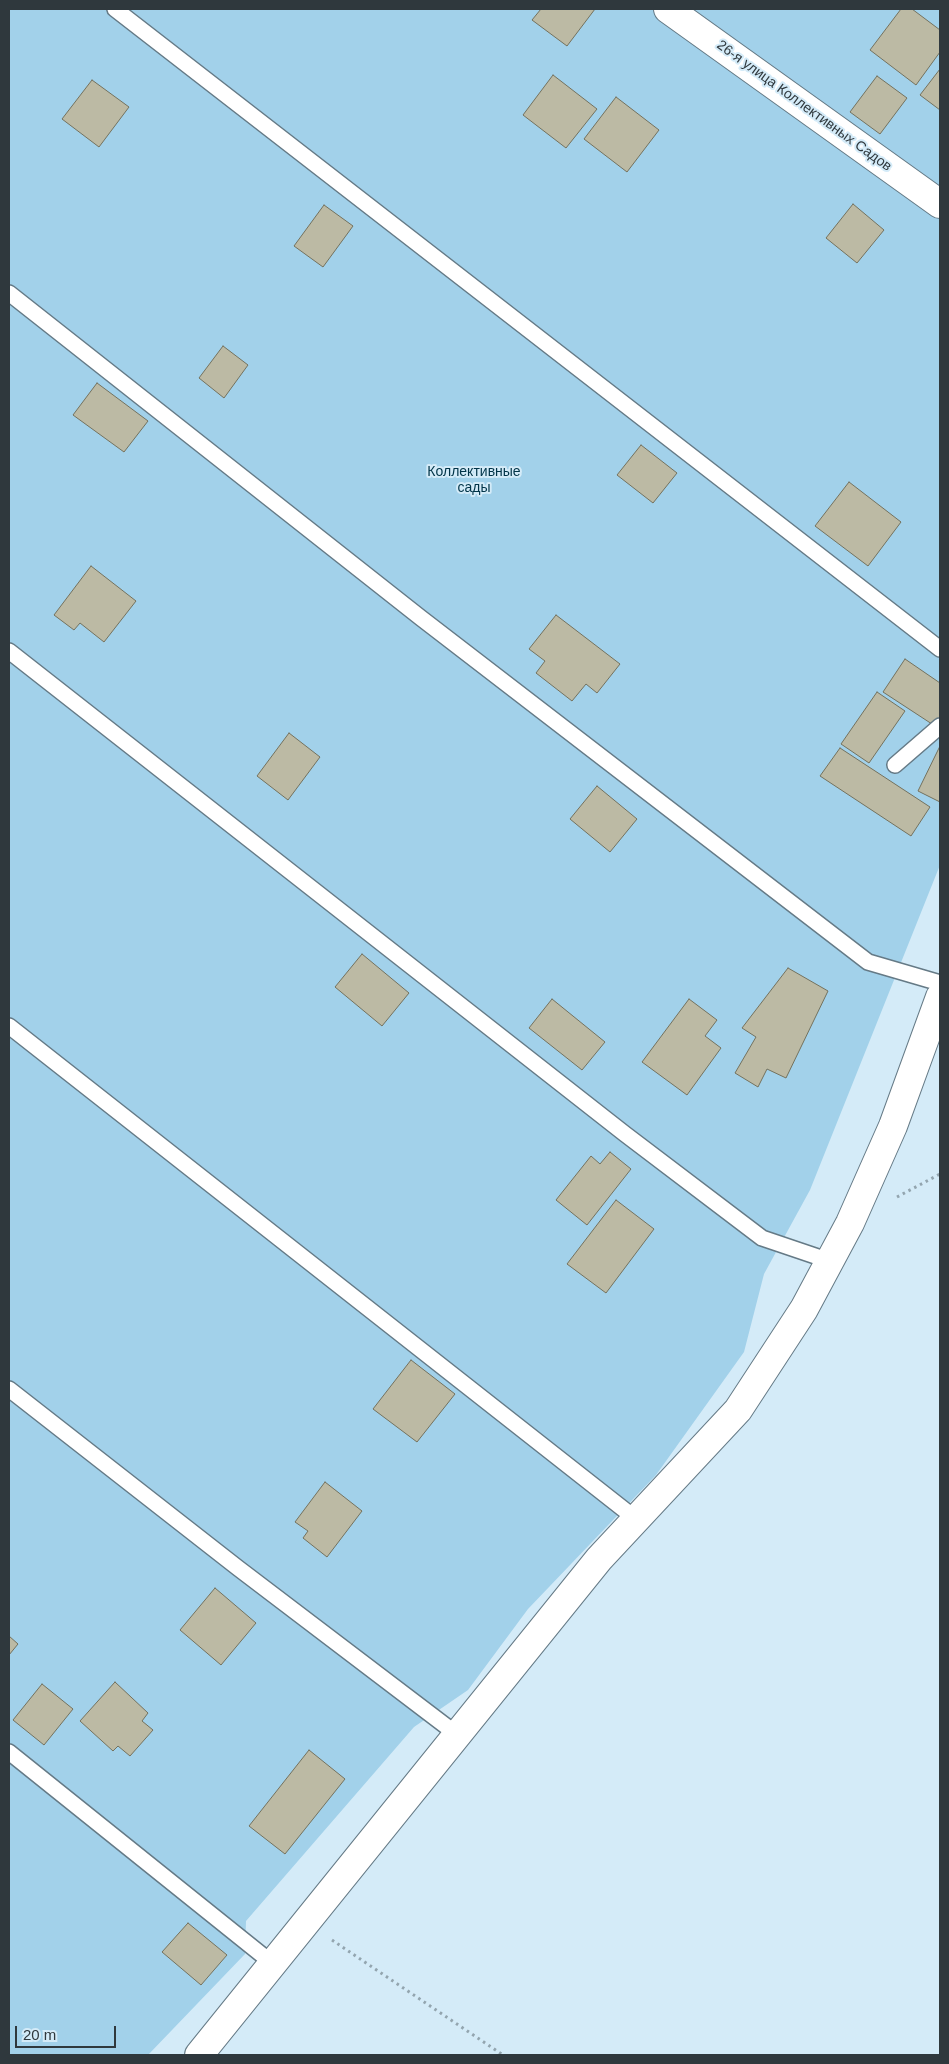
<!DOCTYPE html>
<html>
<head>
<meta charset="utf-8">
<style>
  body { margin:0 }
  #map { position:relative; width:949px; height:2064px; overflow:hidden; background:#d4ebf8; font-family:Arial,sans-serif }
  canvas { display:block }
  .frame { position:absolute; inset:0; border:10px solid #2f383d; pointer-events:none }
  .scale { position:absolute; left:15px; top:2026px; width:101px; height:22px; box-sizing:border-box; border:2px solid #2f383d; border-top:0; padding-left:6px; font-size:15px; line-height:18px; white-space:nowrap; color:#2f383d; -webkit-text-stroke:4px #d4ebf8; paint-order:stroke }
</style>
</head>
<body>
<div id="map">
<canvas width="949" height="2064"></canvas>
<div class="frame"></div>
<div class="scale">20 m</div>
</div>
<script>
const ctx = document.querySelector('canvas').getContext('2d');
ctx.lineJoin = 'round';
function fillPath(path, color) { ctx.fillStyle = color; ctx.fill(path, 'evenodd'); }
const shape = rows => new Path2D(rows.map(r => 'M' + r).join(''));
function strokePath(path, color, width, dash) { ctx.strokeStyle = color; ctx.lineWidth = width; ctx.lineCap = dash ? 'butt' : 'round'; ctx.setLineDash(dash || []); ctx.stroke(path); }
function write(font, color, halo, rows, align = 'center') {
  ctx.font = font + ' Arial,sans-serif'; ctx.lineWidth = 4; ctx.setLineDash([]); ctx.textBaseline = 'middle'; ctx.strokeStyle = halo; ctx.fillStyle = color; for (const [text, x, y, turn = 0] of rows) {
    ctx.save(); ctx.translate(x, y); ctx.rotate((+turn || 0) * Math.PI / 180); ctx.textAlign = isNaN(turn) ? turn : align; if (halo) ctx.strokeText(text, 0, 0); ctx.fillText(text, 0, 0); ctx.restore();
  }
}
const green = shape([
  [9,9,940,9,940,865,810,1190,764,1274,744,1352,656,1475,528,1609,468,1690,414,1727,246,1921,245,1954,148,2055,9,2055]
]);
const building = shape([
  [541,9,595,9,567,46,532,20,541,9],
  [901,9,912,9,940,30,940,52,916,85,870,50,901,9],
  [940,69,940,110,920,95,940,69],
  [553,75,597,109,566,148,523,115,553,75],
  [877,76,907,98,880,134,850,112,877,76],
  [92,80,129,107,99,147,62,119,92,80],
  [616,97,659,130,627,172,584,139,616,97],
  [853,204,884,230,857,263,826,238,853,204],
  [324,205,353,226,323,267,294,246,324,205],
  [223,346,248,365,224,398,199,378,223,346],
  [97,383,148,421,124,452,73,415,97,383],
  [641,445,677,473,653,503,617,475,641,445],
  [849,482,901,522,868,566,815,526,849,482],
  [91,566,136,601,104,642,80,623,74,630,54,615,91,566],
  [556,615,620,664,597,693,586,684,572,701,536,673,545,661,529,649,556,615],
  [905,659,940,683,940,717,935,726,883,692,905,659],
  [877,692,905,711,869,763,841,744,877,692],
  [289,733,320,757,288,800,257,776,289,733],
  [940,746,940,802,918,791,940,746],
  [840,748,930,807,911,836,820,776,840,748],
  [597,786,637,819,610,852,570,819,597,786],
  [362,954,409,993,382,1026,335,987,362,954],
  [788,968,828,991,786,1078,767,1069,758,1087,735,1073,756,1037,742,1028,788,968],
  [552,999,605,1042,582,1070,529,1028,552,999],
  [689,999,717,1020,705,1036,721,1048,687,1095,642,1062,689,999],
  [610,1152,631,1169,587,1225,556,1200,591,1156,600,1164,610,1152],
  [616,1200,654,1229,606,1293,567,1264,616,1200],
  [411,1360,455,1394,417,1442,373,1409,411,1360],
  [325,1482,362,1511,327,1557,303,1538,308,1531,295,1522,325,1482],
  [215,1588,256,1623,221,1665,180,1630,215,1588],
  [9,1636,18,1644,9,1655,9,1636],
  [115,1682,148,1713,142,1721,153,1730,130,1756,118,1746,113,1751,80,1721,115,1682],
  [42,1684,73,1709,44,1745,13,1720,42,1684],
  [309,1750,345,1779,285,1854,249,1826,309,1750],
  [188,1923,227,1955,201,1985,162,1952,188,1923]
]);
const path = shape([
  [897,1197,940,1174],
  [332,1940,503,2055]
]);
const service = shape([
  [115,9,940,649],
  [9,293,421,618,868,962,940,983],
  [9,651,625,1134,762,1238,830,1261],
  [895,765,940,726],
  [9,1026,636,1519],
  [9,1389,238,1568,459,1736],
  [9,1752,272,1963]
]);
const tertiary = shape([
  [199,2055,599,1559,738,1410,804,1309,850,1223,893,1126,940,997]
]);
const secondary = shape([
  [668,9,940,204]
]);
const streetNames = [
  ["26-я улица Коллективных Садов",804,106,36]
];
const parkNames = [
  ["Коллективные",474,472],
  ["сады",474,488]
];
fillPath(green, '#a2d1ea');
fillPath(building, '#bcbaa4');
strokePath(building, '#74725e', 1);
strokePath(service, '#657a86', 18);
strokePath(tertiary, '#657a86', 30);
strokePath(secondary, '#657a86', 30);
strokePath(path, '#93a5af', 3, [2.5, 4]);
strokePath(service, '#fff', 15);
strokePath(tertiary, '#fff', 28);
strokePath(secondary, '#fff', 28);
write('14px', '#2f383d', '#d4ebf8', streetNames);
write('14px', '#013448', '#d4ebf8', parkNames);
</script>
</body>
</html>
